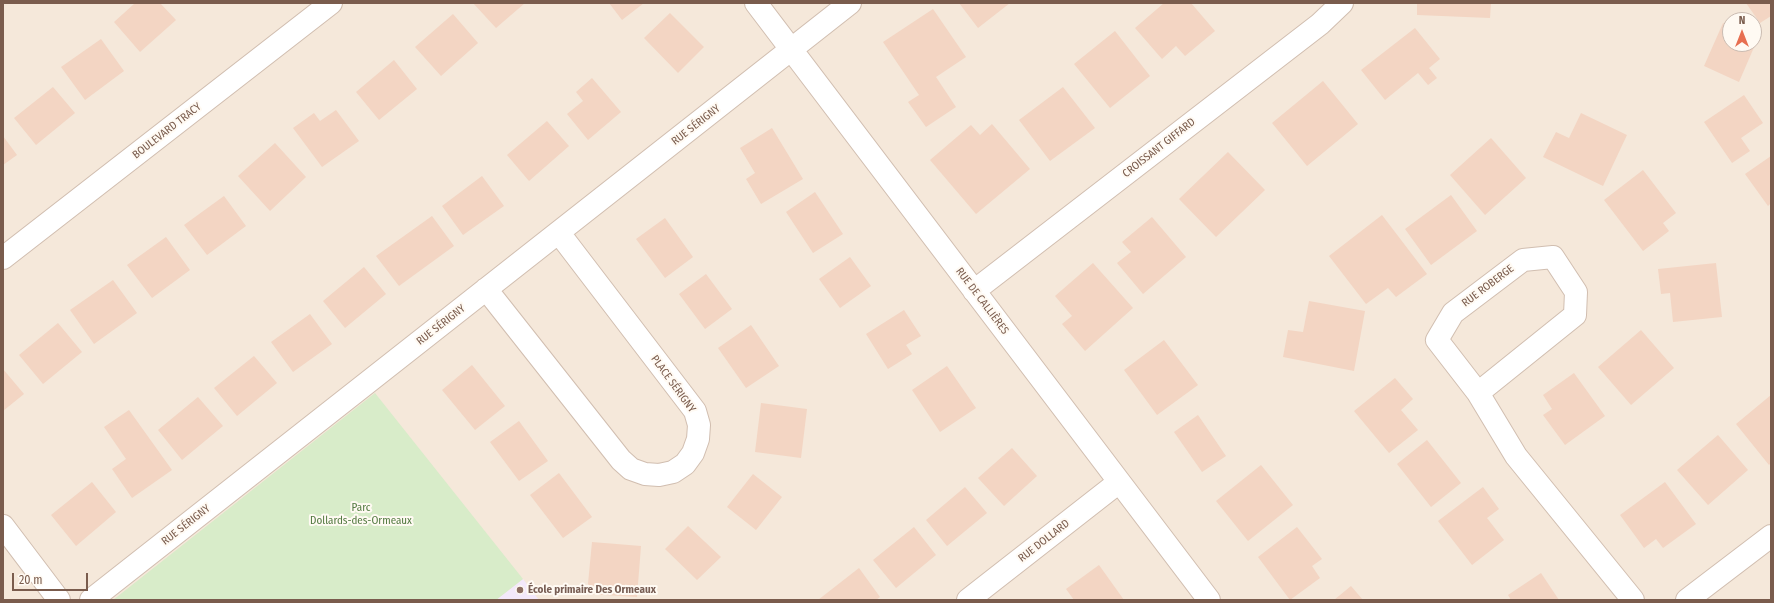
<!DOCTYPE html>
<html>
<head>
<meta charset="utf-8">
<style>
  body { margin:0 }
  #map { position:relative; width:1774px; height:603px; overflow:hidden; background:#fdf6ec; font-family:"Fira Sans Condensed",sans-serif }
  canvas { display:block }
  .frame { position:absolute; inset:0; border:4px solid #7a5c4d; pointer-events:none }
  .north { position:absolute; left:1722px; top:12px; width:40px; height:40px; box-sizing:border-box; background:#fffaf3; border:1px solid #cabbb1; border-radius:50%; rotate:0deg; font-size:11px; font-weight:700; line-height:16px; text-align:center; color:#7a5c4d }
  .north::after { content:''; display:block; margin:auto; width:14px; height:18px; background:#e76f51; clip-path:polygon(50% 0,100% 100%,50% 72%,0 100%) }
  .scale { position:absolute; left:12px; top:573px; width:76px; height:18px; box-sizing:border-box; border:2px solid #7a5c4d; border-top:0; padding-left:5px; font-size:12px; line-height:14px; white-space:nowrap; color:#7a5c4d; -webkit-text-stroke:3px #fffaf3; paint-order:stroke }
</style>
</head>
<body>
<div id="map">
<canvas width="1774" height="603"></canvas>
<div class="frame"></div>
<div class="north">N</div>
<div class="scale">20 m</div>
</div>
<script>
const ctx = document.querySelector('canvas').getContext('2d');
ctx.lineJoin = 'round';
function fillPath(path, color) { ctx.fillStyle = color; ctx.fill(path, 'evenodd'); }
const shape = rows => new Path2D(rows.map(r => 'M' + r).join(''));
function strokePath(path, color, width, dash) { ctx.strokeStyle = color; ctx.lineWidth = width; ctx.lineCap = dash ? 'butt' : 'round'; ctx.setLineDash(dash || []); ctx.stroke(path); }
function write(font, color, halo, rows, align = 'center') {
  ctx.font = font + ' "Fira Sans Condensed",sans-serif'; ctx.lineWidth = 4; ctx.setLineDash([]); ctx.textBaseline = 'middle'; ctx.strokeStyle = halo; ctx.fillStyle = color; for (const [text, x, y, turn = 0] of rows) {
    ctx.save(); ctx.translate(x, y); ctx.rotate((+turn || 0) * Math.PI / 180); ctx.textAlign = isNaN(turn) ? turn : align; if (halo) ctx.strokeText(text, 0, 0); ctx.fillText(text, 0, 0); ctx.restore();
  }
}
const residential = shape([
  [3,3,1771,3,1771,600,3,600],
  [1730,20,1754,20,1754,44,1730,44]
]);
const education = shape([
  [523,579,539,600,496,600]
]);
const green = shape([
  [375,393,523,579,496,600,113,600]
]);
const building = shape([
  [133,3,160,3,176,20,140,52,114,22,134,4],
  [473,3,525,3,496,28],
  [609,3,644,3,622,20],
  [959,3,1010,3,978,28],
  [1164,3,1191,3,1215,31,1185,56,1176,46,1162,59,1135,28],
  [1417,3,1491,3,1490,18,1417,15],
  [1746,3,1771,3,1771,16,1760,23],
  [933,9,966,57,936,77,956,107,926,127,908,102,919,95,883,42],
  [670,13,704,47,678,73,644,38],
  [453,14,478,43,441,76,415,47],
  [1723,23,1730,26,1730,44,1754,44,1754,36,1758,38,1739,82,1704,66],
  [1415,28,1440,59,1429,68,1437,78,1428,85,1418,73,1385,100,1361,70],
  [1115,31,1150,76,1110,108,1074,64],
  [101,39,124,71,85,100,61,67],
  [394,60,417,89,379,120,356,92],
  [592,78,621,112,588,140,567,114,583,101,576,92],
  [1323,81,1358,124,1307,166,1272,123],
  [53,87,75,113,36,145,14,118],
  [1063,87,1095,128,1050,161,1019,120],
  [1744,95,1763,123,1741,138,1750,151,1732,163,1704,122],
  [336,110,359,141,322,167,293,128,314,113,320,121],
  [1581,113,1627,135,1603,186,1543,157,1556,132,1569,138],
  [547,121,569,146,529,181,507,155],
  [992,124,1030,169,976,214,930,160,971,125,980,135],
  [772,128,803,179,761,204,746,179,755,173,740,148],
  [3,136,17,155,3,165],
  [1491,138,1526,178,1485,215,1450,175],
  [275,143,306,177,270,211,238,176],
  [1228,152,1265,190,1216,237,1179,199],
  [1771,156,1771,203,1768,206,1745,174],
  [1643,170,1676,213,1663,223,1669,231,1643,251,1604,200],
  [482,176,504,206,463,235,442,206],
  [815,192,843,234,813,253,786,212],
  [1451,195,1477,231,1431,265,1405,229],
  [224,196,246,226,207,255,184,225],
  [1382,215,1427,274,1396,297,1388,288,1366,304,1329,256],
  [432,216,454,246,399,286,376,256],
  [1152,217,1186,257,1143,294,1117,263,1131,252,1122,242],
  [665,218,693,257,665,278,636,239],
  [166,237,190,270,152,298,127,265],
  [850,257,871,286,840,308,819,279],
  [1093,263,1133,308,1085,351,1062,324,1072,316,1055,296],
  [1716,263,1722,317,1673,322,1670,293,1661,294,1658,269],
  [364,267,386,294,345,328,323,301],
  [706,274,732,309,705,329,679,294],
  [113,280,137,313,94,344,70,310],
  [1309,301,1365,311,1354,371,1283,357,1288,330,1303,332],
  [904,310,921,336,906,345,912,354,888,369,866,334],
  [310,314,332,344,293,372,271,342],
  [58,323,82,352,43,384,19,355],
  [751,325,779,366,746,388,718,348],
  [1641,330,1674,368,1631,405,1598,367],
  [1164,340,1198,385,1157,415,1124,370],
  [254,356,277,383,237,416,214,388],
  [472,365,505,406,475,430,442,390],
  [947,366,976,408,940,432,912,390],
  [3,369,24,394,3,411],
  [1574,373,1605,416,1565,445,1543,415,1552,409,1543,395],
  [1395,378,1413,399,1401,410,1418,430,1389,453,1354,411],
  [1771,395,1771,463,1769,465,1736,424],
  [198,397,223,426,182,460,158,430],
  [761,403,807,409,801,458,755,452],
  [129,410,172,470,132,498,112,469,126,459,104,427],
  [1198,415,1226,456,1202,472,1174,432],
  [519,421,548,461,519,481,490,442],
  [1718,435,1748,470,1708,505,1677,470],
  [1427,440,1461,483,1431,507,1397,464],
  [1012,448,1037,476,1004,506,978,478],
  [1261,465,1293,505,1248,541,1216,501],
  [559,473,592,517,563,538,530,495],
  [753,474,782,497,756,530,727,507],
  [92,482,116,512,76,546,51,515],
  [1665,482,1696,524,1663,548,1656,539,1644,548,1620,515],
  [965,487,987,513,947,546,926,520],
  [1483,487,1499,509,1487,518,1504,540,1472,565,1438,521],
  [688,526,721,557,697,580,665,549],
  [914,527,936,555,896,588,873,560],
  [1297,527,1322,559,1312,566,1320,578,1290,600,1258,557],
  [592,542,641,546,637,597,587,594],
  [1099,565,1124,600,1074,600,1066,589],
  [859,568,880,597,876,600,818,600],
  [1541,573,1559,600,1511,600,1508,595],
  [1351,586,1363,600,1334,600]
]);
const minor = shape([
  [756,3,1209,600],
  [3,258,331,3],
  [486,289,621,460,631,469,645,474,659,475,673,472,685,464,693,453,698,439,699,425,695,411,559,233],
  [974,291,1320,24,1342,3],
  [1478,393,1575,315,1576,292,1553,257,1523,260,1453,313,1437,340,1478,393,1516,456,1633,600],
  [3,526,59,600],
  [91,600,850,3],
  [968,600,1119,482],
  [1687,600,1771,536]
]);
const markers = [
  [520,590,4,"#8d6e63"]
];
const streetNames = [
  ["RUE SÉRIGNY",696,125,-38],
  ["BOULEVARD TRACY",167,131,-38],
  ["CROISSANT GIFFARD",1159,148,-38],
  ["RUE ROBERGE",1488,286,-37],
  ["RUE DE CALLIÈRES",982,301,53],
  ["RUE SÉRIGNY",441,325,-38],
  ["PLACE SÉRIGNY",673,384,54],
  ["RUE SÉRIGNY",186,525,-38],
  ["RUE DOLLARD",1044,541,-38]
];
const parkNames = [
  ["Parc",361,508],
  ["Dollards-des-Ormeaux",361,521]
];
const educationNames = [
  ["École primaire Des Ormeaux",528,590]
];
fillPath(residential, '#f5e8da');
fillPath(education, '#f3e8fa');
fillPath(green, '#d8ecc9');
fillPath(building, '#f3d5c3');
strokePath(minor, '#d1beb0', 24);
strokePath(minor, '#fff', 22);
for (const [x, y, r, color] of markers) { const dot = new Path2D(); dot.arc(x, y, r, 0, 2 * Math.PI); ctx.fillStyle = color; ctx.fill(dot); strokePath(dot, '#fffaf3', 1.5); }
write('11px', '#7a5c4d', '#fffaf3', streetNames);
write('11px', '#537a41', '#fffaf3', parkNames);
write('bold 11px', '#785e54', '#fffaf3', educationNames, 'left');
</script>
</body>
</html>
